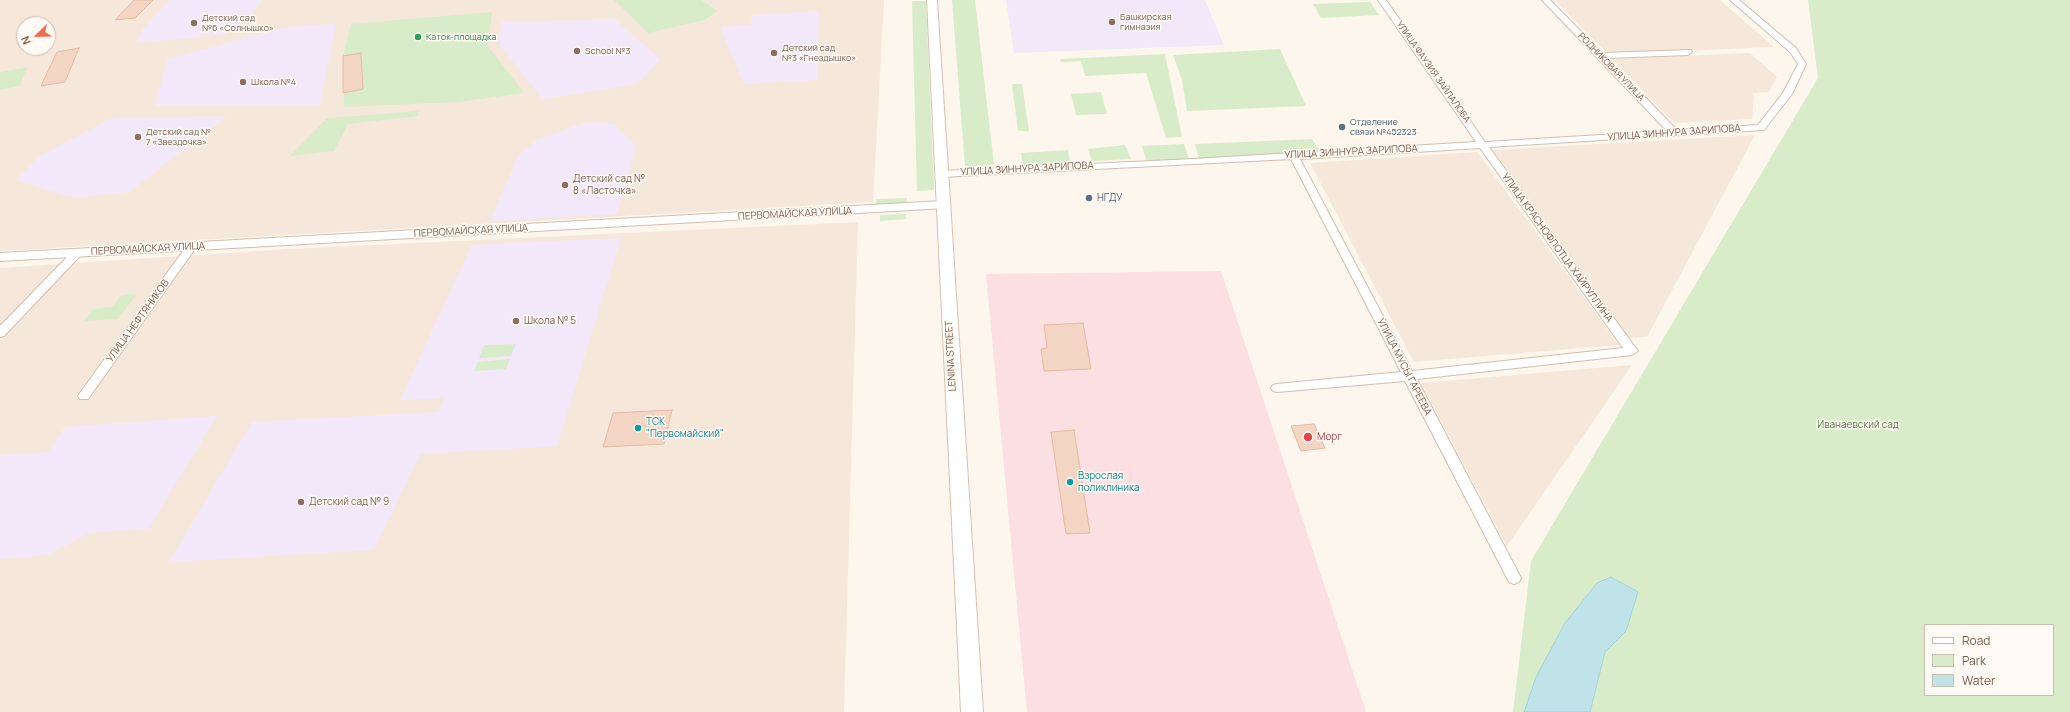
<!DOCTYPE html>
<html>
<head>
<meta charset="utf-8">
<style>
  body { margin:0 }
  #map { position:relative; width:2070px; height:712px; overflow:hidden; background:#fdf6ec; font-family:Manrope,sans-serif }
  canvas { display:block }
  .legend { position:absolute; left:1924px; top:624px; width:130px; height:72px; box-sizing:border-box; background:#fffaf3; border:1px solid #cabbb1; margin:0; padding:5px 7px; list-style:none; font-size:12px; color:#7a5c4d }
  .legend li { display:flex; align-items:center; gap:8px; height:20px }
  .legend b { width:20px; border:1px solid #cabbb1 }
  .north { position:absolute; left:16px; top:16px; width:40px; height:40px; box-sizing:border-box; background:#fffaf3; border:1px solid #cabbb1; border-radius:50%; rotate:247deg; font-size:11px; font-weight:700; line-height:16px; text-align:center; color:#7a5c4d }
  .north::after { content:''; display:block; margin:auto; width:14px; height:18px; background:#e76f51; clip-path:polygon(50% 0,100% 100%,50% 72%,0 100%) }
</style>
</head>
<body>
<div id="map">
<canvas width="2070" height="712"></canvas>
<ul class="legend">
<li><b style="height:5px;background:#fff"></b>Road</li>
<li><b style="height:11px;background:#d8ecc9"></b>Park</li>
<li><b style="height:11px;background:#bfe3e8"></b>Water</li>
</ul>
<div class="north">N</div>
</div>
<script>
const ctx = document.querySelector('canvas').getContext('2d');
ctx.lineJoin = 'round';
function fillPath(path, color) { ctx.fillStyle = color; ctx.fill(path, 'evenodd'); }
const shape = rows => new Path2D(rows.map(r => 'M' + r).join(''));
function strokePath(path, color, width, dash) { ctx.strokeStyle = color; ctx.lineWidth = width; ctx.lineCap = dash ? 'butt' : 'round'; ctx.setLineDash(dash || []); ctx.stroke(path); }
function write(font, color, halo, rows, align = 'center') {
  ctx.font = font + ' Manrope,sans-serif'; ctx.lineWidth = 3; ctx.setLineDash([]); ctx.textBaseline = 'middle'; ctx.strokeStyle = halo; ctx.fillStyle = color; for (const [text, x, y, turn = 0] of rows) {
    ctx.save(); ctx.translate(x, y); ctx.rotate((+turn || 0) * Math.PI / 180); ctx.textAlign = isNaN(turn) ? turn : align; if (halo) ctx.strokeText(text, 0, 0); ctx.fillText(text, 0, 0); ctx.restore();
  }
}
const residential = shape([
  [0,0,884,0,873,202,0,251],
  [24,24,48,24,48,48,24,48],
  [1555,0,1720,0,1774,47,1608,54],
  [1750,53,1777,77,1769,92,1752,93,1754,97,1752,119,1674,123,1612,59],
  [1755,135,1647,337,1629,338,1493,150],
  [1477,152,1619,345,1414,362,1310,163],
  [858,222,844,712,0,712,0,268,288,249],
  [1632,365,1507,546,1421,383]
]);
const education = shape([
  [169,0,263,0,248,18,223,35,136,43,143,29],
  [1006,0,1205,0,1224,45,1014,53],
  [819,11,817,80,744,84,720,27,751,25,752,15],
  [614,19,660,59,638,84,543,99,498,43,502,22],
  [336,24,320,105,154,106,168,59,286,27],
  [227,116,129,192,79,197,64,195,16,180,38,157,112,118],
  [597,122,614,124,636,146,617,214,490,221,518,156,535,141,582,123],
  [621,238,557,446,420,454,374,550,169,562,252,422,438,412,444,398,400,400,472,245],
  [217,416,148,529,89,533,47,555,0,559,0,455,48,452,65,427]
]);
const medical = shape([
  [1221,271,1366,712,1027,712,986,274]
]);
const green = shape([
  [614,0,701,0,718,11,704,20,648,33],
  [952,0,975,0,994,165,965,167],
  [1808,0,2070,0,2070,712,1513,712,1531,561,1818,78],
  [1925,625,2053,625,2053,695,1925,695],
  [912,1,926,1,934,190,917,191],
  [1370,2,1379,15,1321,18,1313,4],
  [492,12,488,46,524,93,458,102,344,107,343,56,351,24],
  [1280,49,1306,106,1187,111,1182,80,1173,55],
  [1165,54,1182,137,1166,138,1146,73,1085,76,1081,61,1061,62,1060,59],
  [28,67,19,86,0,90,0,72],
  [1012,84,1022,84,1029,131,1018,131],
  [1101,92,1107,114,1076,115,1071,94],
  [418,111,418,116,348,124,334,151,290,156,327,118],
  [1312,139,1320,151,1199,159,1195,144],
  [1184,144,1189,159,1147,162,1142,146],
  [1125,145,1131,159,1092,161,1088,149],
  [1068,150,1070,163,1023,165,1021,153],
  [907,198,906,204,876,206,876,199],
  [906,214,906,219,880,221,880,215],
  [137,294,118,319,84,321,93,309,112,307,122,295],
  [516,344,511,356,479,358,484,345],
  [510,359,506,369,474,371,478,362]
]);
const water = shape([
  [1611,577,1638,592,1626,631,1605,652,1590,712,1524,712,1536,677,1565,623,1597,583,1611,577]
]);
const building = shape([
  [134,0,153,0,135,18,115,20,134,0],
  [79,48,65,82,41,86,57,52,79,48],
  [361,53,363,89,343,93,343,56,361,53],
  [1083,323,1091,369,1044,371,1041,349,1047,348,1044,325,1083,323],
  [672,410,664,444,603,447,613,413,672,410],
  [1314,424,1325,448,1301,451,1291,426,1314,424],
  [1074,430,1090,533,1066,534,1051,432,1074,430]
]);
const minor = shape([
  [1378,0,1386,0,1485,142,1667,131,1542,0,1550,0,1602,53,1691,50,1692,52,1688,55,1607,58,1677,130,1758,125,1783,93,1798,64,1790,52,1730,0,1739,0,1796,48,1806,64,1792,94,1764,130,1489,147,1638,351,1632,355,1417,379,1521,578,1519,582,1514,584,1509,582,1405,381,1277,392,1273,391,1271,388,1273,385,1277,384,1401,372,1291,159,941,177,936,174,941,171,1194,159,1476,142,1378,0],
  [1480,148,1623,348,1412,371,1300,159,1480,148],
  [192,243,197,246,88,399,80,399,78,396,80,393,188,244,192,243],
  [77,250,82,253,81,255,4,336,0,337,0,326,73,251,77,250]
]);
const tertiary = shape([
  [943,201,949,205,947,208,0,261,0,253,943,201]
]);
const secondary = shape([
  [927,0,937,0,983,712,961,712,927,0]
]);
const markers = [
  [1112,22,4,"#8d6e63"],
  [194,23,4,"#8d6e63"],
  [418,37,4,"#2e9e5b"],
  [577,51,4,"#8d6e63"],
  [774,53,4,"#8d6e63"],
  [243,82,4,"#8d6e63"],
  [1342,127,4,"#5c6f8a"],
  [138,137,4,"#8d6e63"],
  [565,185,4,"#8d6e63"],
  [1089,198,4,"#5c6f8a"],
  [516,321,4,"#8d6e63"],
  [638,428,4,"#0f9aa8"],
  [1308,437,5,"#e0444e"],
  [1070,482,4,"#0f9aa8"],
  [301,502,4,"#8d6e63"]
];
const farEducationnames = [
  ["Башкирская",1120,17],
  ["гимназия",1120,27],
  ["Детский сад",202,18],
  ["№6 «Солнышко»",202,28],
  ["Детский сад",782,48],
  ["№3 «Гнездышко»",782,58],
  ["School №3",585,51],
  ["Школа №4",251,82],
  ["Детский сад №",146,132],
  ["7 «Звездочка»",146,142]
];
const farLeisurenames = [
  ["Каток-площадка",426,37]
];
const farStreetnames = [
  ["РОДНИКОВАЯ УЛИЦА",1611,67,46],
  ["УЛИЦА ФАУЗИЯ ЗАЙЛАЛОВА",1433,72,55]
];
const farServicenames = [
  ["Отделение",1350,122],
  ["связи №452323",1350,132]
];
const streetNames = [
  ["УЛИЦА ЗИННУРА ЗАРИПОВА",1674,133,-4],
  ["УЛИЦА ЗИННУРА ЗАРИПОВА",1351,152,-3],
  ["УЛИЦА ЗИННУРА ЗАРИПОВА",1027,169,-3],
  ["ПЕРВОМАЙСКАЯ УЛИЦА",795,214,-3],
  ["ПЕРВОМАЙСКАЯ УЛИЦА",471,231,-3],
  ["УЛИЦА КРАСНОФЛОТЦА ХАЙРУЛЛИНА",1557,248,54],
  ["ПЕРВОМАЙСКАЯ УЛИЦА",148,249,-3],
  ["УЛИЦА НЕФТЯНИКОВ",138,321,-54],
  ["LENINA STREET",951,356,-93],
  ["УЛИЦА МУСЫ ГАРЕЕВА",1404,367,63]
];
const educationNames = [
  ["Детский сад №",573,179],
  ["8 «Ласточка»",573,191],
  ["Школа № 5",524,321],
  ["Детский сад № 9",309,502]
];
const serviceNames = [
  ["НГДУ",1097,198]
];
const cultureNames = [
  ["ТСК",646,422],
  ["\"Первомайский\"",646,434],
  ["Взрослая",1078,476],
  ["поликлиника",1078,488]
];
const parkNames = [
  ["Иванаевский сад",1858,425]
];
const healthNames = [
  ["Морг",1317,437]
];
fillPath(residential, '#f5e8da');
fillPath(education, '#f3e8fa');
fillPath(medical, '#fbdfe3');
fillPath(green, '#d8ecc9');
fillPath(water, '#bfe3e8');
strokePath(water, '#a5d3da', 1);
fillPath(building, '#f3d5c3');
strokePath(building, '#e6bba3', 1);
strokePath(minor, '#d1beb0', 2);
strokePath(tertiary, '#d1beb0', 2);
strokePath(secondary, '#d6c0b0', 2);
fillPath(minor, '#fff');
fillPath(tertiary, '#fff');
fillPath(secondary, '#fff');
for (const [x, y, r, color] of markers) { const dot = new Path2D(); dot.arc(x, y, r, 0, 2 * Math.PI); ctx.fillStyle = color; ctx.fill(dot); strokePath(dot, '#fffaf3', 1.5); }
write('9px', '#785e54', '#fffaf3', farEducationnames, 'left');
write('9px', '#27864d', '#fffaf3', farLeisurenames, 'left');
write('9px', '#7a5c4d', '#fffaf3', farStreetnames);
write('9px', '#4e5e75', '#fffaf3', farServicenames, 'left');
write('10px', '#7a5c4d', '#fffaf3', streetNames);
write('10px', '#785e54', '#fffaf3', educationNames, 'left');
write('10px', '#4e5e75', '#fffaf3', serviceNames, 'left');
write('10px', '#0d838f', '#fffaf3', cultureNames, 'left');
write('10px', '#537a41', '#fffaf3', parkNames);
write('10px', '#be3a42', '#fffaf3', healthNames, 'left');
</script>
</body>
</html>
